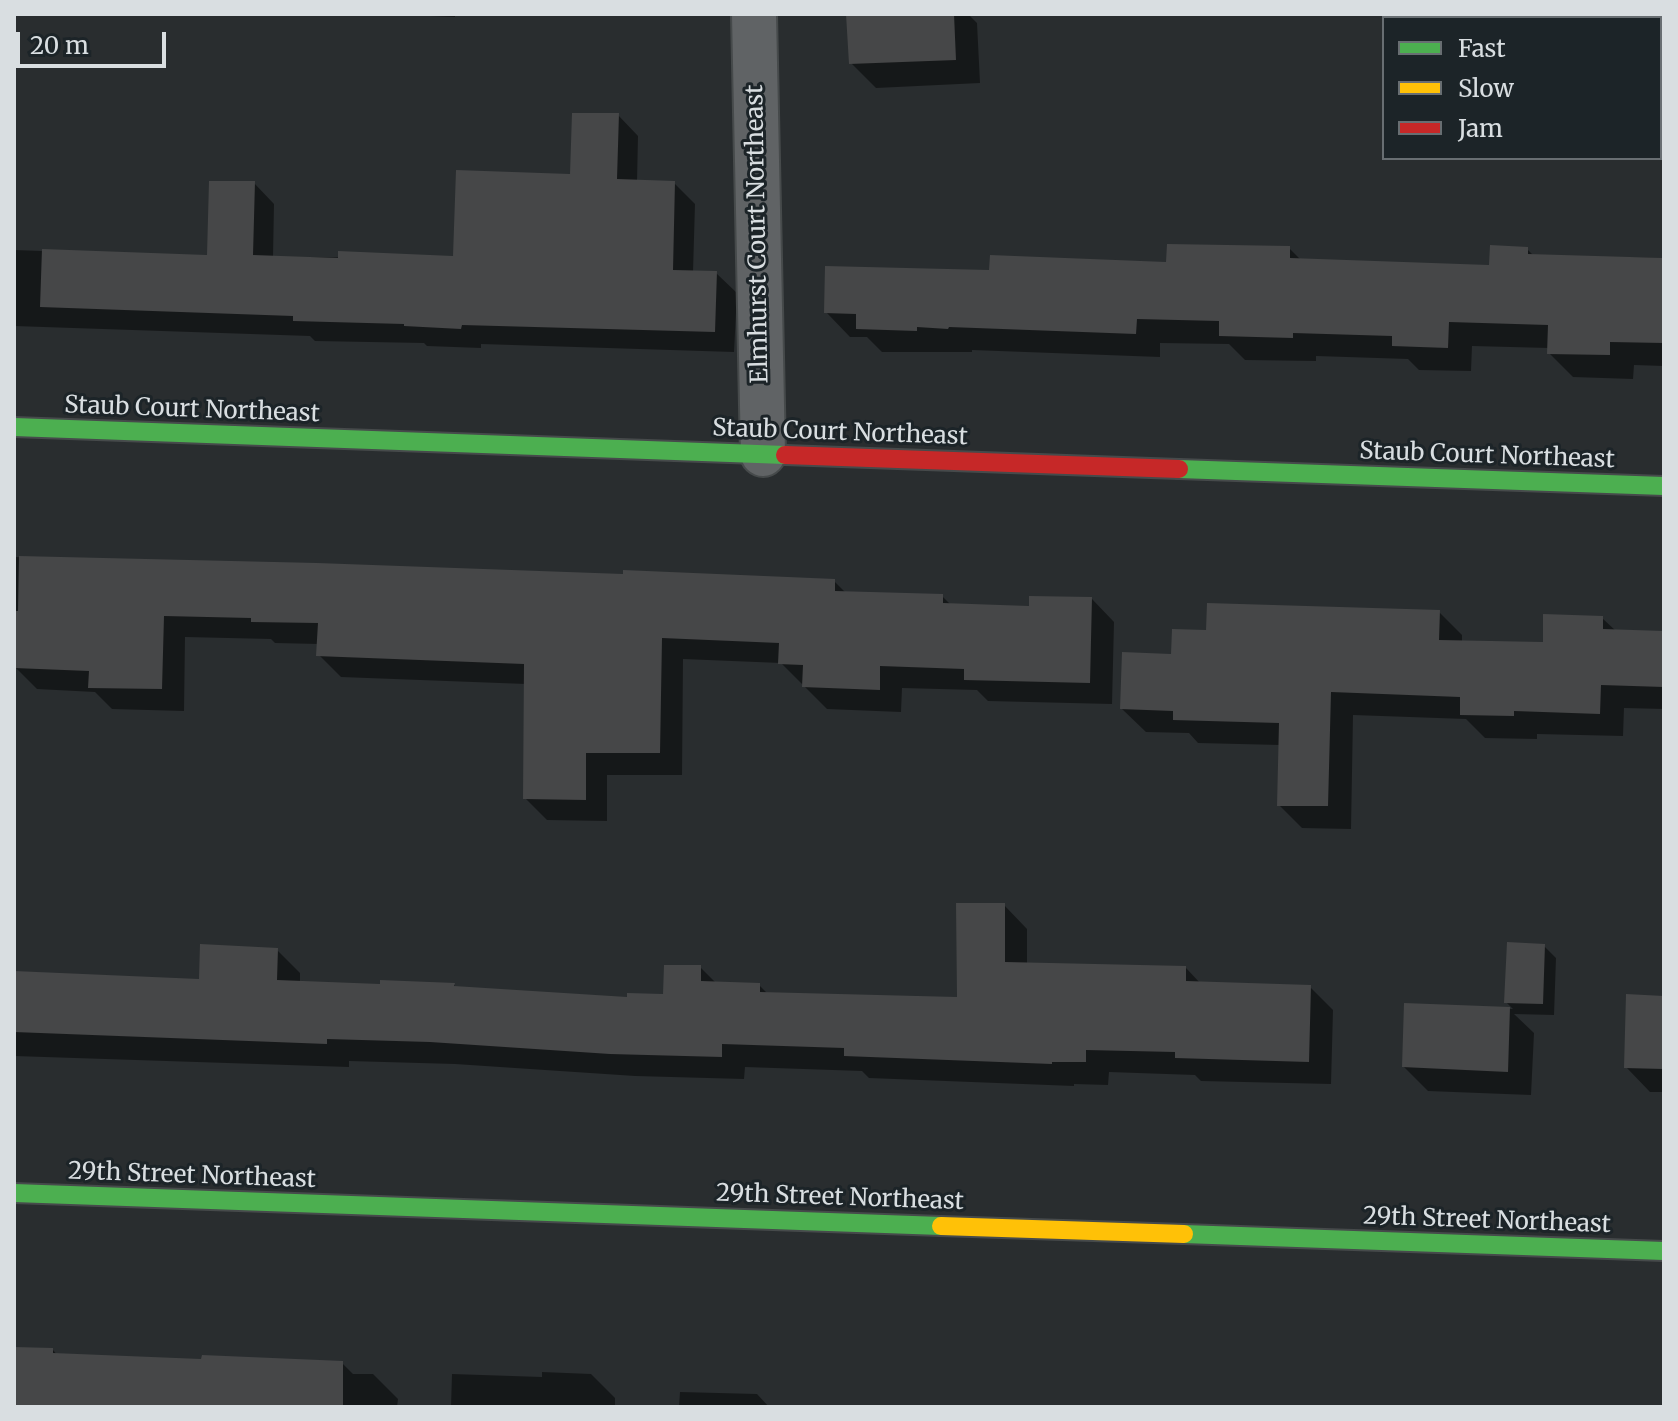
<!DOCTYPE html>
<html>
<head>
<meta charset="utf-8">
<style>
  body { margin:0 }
  #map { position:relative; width:1678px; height:1421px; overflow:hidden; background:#292d2f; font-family:Merriweather,serif }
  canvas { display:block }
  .frame { position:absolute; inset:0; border:16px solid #d9dee1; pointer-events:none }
  .legend { position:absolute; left:1382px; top:16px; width:280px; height:144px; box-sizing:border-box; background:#1c2428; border:2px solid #686e72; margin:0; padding:10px 14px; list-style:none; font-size:24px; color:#d9dee1 }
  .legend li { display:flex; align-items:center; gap:16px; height:40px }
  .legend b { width:40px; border:2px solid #686e72 }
  .scale { position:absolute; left:16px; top:32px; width:150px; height:36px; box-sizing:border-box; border:4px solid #d9dee1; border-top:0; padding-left:10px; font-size:24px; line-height:28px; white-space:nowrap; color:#d9dee1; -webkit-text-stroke:6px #1c2428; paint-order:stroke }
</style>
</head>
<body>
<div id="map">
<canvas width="1678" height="1421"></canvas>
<div class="frame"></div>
<ul class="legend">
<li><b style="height:10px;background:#4caf50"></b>Fast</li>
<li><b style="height:10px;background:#ffc107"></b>Slow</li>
<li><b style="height:10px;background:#c62828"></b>Jam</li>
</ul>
<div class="scale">20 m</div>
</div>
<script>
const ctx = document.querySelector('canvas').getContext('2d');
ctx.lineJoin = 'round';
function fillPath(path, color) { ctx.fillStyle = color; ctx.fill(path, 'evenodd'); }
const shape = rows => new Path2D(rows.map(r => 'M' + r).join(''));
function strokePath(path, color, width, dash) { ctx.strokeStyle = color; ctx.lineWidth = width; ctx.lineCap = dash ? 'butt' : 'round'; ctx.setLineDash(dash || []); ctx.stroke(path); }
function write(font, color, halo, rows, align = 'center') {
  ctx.font = font + ' Merriweather,serif'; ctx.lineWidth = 6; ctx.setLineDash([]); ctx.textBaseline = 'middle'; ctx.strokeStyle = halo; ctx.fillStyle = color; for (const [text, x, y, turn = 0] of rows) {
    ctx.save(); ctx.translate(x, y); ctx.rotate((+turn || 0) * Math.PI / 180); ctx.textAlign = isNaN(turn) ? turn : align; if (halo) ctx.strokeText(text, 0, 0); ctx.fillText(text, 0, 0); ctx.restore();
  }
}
const shadow = shape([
  [383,14,455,14,455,17],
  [848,14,968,14,977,23,980,83,876,88,851,63],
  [1432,14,1507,14,1507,18,1432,18],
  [618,115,638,136,637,182,674,183,695,204,693,272,716,273,737,293,734,352,481,344,481,348,427,346,424,343,315,341,310,336,14,326,14,250,209,257,254,183,274,204,273,257,454,258,572,176],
  [1289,248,1302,261,1491,267,1527,249,1534,256,1664,258,1664,366,1634,365,1633,379,1573,377,1549,353,1549,348,1472,346,1471,371,1419,370,1408,359,1316,356,1316,361,1245,360,1229,344,1160,343,1160,357,972,350,972,352,882,352,867,337,850,337,826,312,991,272,1168,264],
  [14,557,834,581,846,593,942,596,951,605,1031,608,1092,599,1114,622,1112,704,988,701,977,690,902,688,901,712,827,709,781,663,683,659,682,775,607,775,607,821,547,820,525,798,526,684,341,677,319,655,319,644,275,643,271,639,185,637,184,711,112,709,95,692,37,689,15,667],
  [1439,612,1462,635,1462,642,1544,644,1602,618,1616,631,1664,633,1664,709,1624,708,1623,736,1537,734,1537,739,1485,738,1466,719,1353,715,1351,829,1302,828,1279,805,1280,745,1198,743,1189,733,1146,732,1122,709,1173,656,1208,632],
  [1004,905,1027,929,1027,965,1186,968,1201,984,1310,987,1333,1010,1331,1084,1201,1081,1195,1075,1109,1072,1108,1085,1074,1084,1074,1086,869,1078,862,1071,745,1067,744,1079,635,1076,455,1064,349,1061,349,1067,14,1056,14,973,201,982,277,950,300,973,300,983,382,987,454,985,458,989,629,999,665,997,700,967,717,984,759,985,768,994,959,999],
  [1544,946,1556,958,1554,1015,1514,1014,1534,1033,1531,1095,1428,1091,1404,1067,1406,1005,1513,1009,1506,1002],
  [1664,998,1664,1092,1650,1092,1626,1067],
  [14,1349,53,1350,58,1356,342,1363,353,1374,373,1374,398,1399,397,1407,14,1407],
  [542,1372,591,1374,615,1398,615,1407,451,1407,452,1374,542,1377],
  [680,1392,757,1394,769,1407,679,1407]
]);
const building = shape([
  [846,14,954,14,956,60,849,64],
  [572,113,619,113,617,179,675,181,673,270,717,271,715,332,462,325,461,329,404,326,404,324,293,321,293,316,40,307,42,249,207,255,209,181,255,181,253,255,338,258,338,251,453,256,456,170,570,174],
  [1167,244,1290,246,1290,258,1489,265,1490,245,1528,247,1528,254,1664,258,1664,343,1610,342,1610,355,1547,354,1548,325,1449,322,1448,348,1392,346,1392,336,1293,333,1293,338,1219,336,1219,321,1137,319,1136,334,949,327,948,329,917,327,917,331,856,329,856,314,824,313,825,266,989,270,990,255,1166,262],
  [19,556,317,563,623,574,623,570,835,579,835,591,943,594,943,603,1029,606,1029,596,1092,597,1090,683,964,680,964,669,880,666,880,690,802,687,803,665,778,664,779,643,662,638,660,753,586,753,586,800,523,799,524,664,316,656,318,623,251,622,251,618,164,616,162,689,88,688,89,671,14,668,14,611,18,611],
  [1207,603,1440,610,1439,640,1543,642,1543,614,1603,616,1603,629,1664,631,1664,687,1601,685,1600,714,1514,711,1514,716,1460,715,1460,697,1331,692,1328,806,1277,806,1279,723,1173,720,1173,711,1120,709,1122,652,1171,654,1172,629,1206,630],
  [956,903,1005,903,1005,962,1186,966,1186,981,1311,985,1309,1062,1175,1058,1175,1052,1086,1050,1086,1062,1052,1062,1052,1064,844,1056,844,1048,722,1044,722,1057,610,1054,430,1042,327,1039,327,1044,14,1032,14,971,199,979,200,944,278,948,277,980,380,984,380,980,455,983,454,986,627,997,627,993,663,994,664,965,701,965,701,981,760,983,760,992,957,997],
  [1507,942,1545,944,1543,1004,1504,1003],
  [1626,994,1664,996,1664,1069,1624,1068],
  [1404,1003,1510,1007,1508,1072,1402,1067],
  [14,1347,53,1348,53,1353,201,1359,202,1355,343,1361,343,1407,14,1407]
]);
const street = shape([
  [754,14,763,454]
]);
const fast = shape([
  [14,427,785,455],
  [1179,469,1664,486],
  [14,1193,941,1226],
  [1184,1234,1664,1251]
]);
const slow = shape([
  [941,1226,1184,1234]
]);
const jam = shape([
  [785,455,1179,469]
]);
const streetNames = [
  ["Elmhurst Court Northeast",758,234,-91],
  ["Staub Court Northeast",192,410,2],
  ["Staub Court Northeast",840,433,2],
  ["Staub Court Northeast",1487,456,2],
  ["29th Street Northeast",192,1176,2],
  ["29th Street Northeast",840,1198,2],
  ["29th Street Northeast",1487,1221,2]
];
fillPath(shadow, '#0007');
fillPath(building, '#464748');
strokePath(street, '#464a4b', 48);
strokePath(fast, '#464a4b', 22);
strokePath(slow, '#464a4b', 22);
strokePath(jam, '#464a4b', 22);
strokePath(street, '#606365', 44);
strokePath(fast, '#4caf50', 18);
strokePath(slow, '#ffc107', 18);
strokePath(jam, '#c62828', 18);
write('24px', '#d9dee1', '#1c2428', streetNames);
</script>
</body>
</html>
